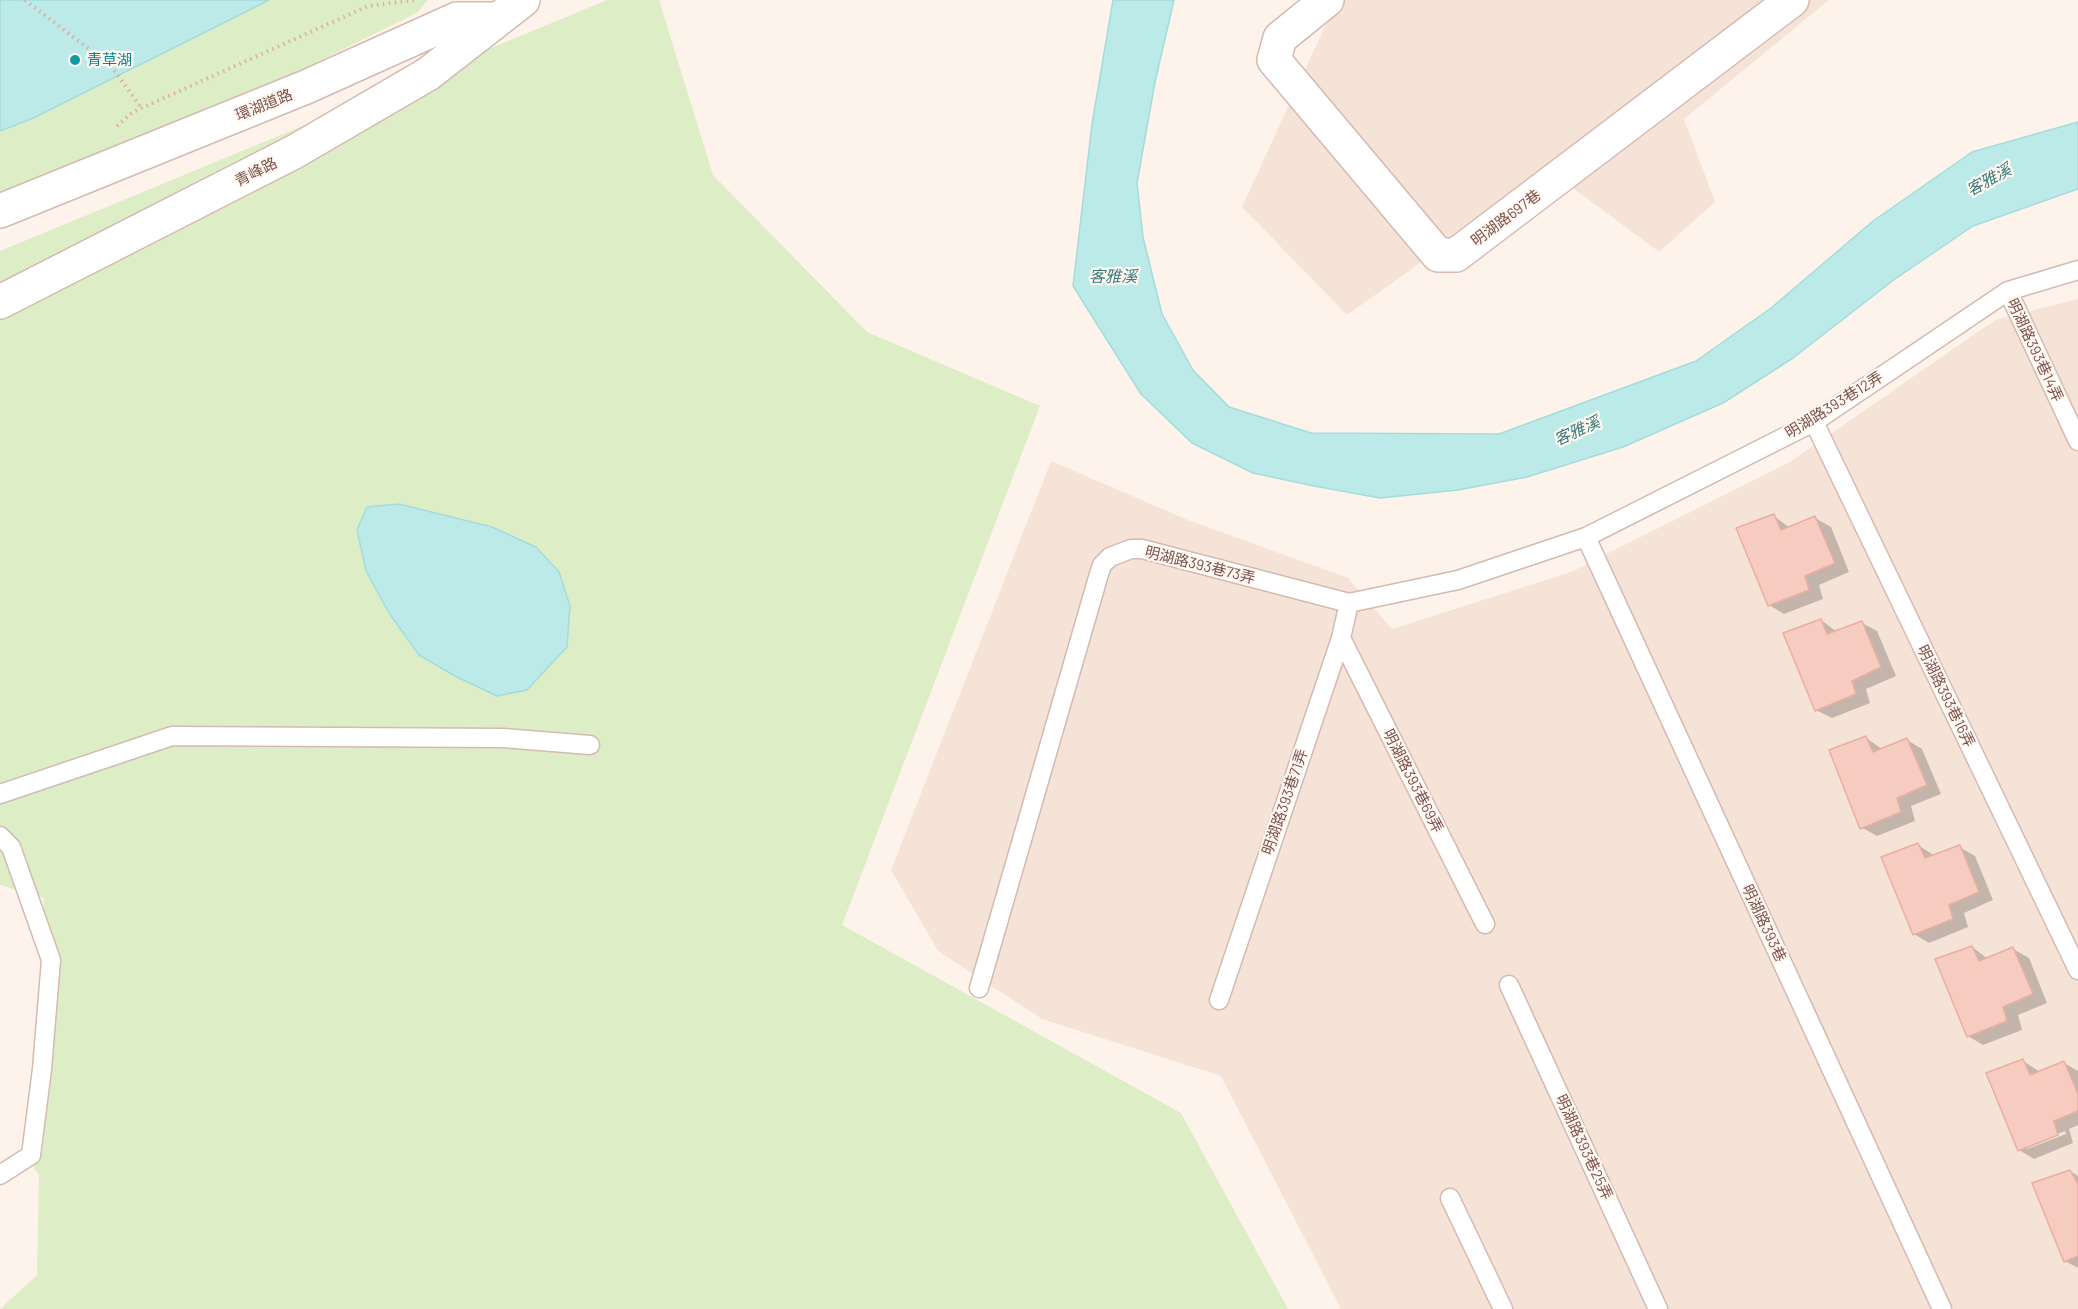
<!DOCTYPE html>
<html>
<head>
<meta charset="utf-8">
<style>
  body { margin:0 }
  canvas { display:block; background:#fef3ea }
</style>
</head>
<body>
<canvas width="2078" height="1309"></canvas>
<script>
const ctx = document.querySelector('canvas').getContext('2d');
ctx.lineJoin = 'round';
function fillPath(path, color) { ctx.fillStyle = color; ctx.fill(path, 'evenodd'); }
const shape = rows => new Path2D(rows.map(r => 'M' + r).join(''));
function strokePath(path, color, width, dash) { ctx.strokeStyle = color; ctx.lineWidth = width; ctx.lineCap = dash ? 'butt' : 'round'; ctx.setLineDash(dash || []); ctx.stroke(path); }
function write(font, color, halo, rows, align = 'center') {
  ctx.font = font + ' Barlow,"Noto Sans TC",sans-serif'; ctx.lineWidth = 4.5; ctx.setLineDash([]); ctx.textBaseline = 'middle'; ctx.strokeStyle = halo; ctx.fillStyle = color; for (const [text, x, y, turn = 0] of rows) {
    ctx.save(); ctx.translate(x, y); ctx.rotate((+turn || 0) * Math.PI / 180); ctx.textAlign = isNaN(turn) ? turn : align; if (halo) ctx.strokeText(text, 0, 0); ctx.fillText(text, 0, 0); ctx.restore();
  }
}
const residential = shape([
  [1337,0,1829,0,1684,119,1715,202,1659,252,1550,171,1347,315,1242,207],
  [2078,299,2078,1309,1341,1309,1221,1076,1042,1019,938,951,891,870,1051,461,1188,520,1348,578,1392,629,1571,572,1790,462,1995,320]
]);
const green = shape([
  [0,0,428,0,417,13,0,217],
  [607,0,659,0,713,175,867,332,1040,406,842,925,1181,1113,1288,1309,0,1309,37,1275,39,1174,34,1169,44,898,0,885,0,251]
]);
const water = shape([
  [0,0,269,0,31,119,0,131,0,0],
  [1113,0,1174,0,1155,82,1137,183,1143,237,1162,314,1193,370,1229,407,1311,433,1499,434,1696,361,1771,308,1873,221,1972,152,2078,122,2078,189,1973,226,1895,279,1793,358,1723,403,1623,447,1527,477,1458,490,1380,498,1314,486,1253,473,1192,443,1141,394,1073,286,1092,124,1113,0],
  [399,504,492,527,536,547,559,572,570,606,567,647,527,690,497,696,455,676,419,655,389,613,366,571,357,530,367,507,399,504]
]);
const shadow = shape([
  [1774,516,1790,528,1815,518,1831,527,1849,572,1819,585,1823,599,1784,614,1769,605],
  [1821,620,1837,632,1862,623,1877,631,1896,676,1866,689,1870,703,1832,718,1816,710],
  [1866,738,1882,749,1907,740,1922,749,1941,794,1911,806,1915,821,1877,836,1861,827],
  [1918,845,1935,856,1959,847,1975,856,1993,900,1964,913,1968,927,1929,943,1914,934],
  [1972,947,1988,959,2013,949,2029,958,2047,1003,2018,1015,2022,1030,1983,1045,1968,1036],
  [2023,1061,2040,1072,2064,1063,2078,1071,2078,1125,2069,1129,2073,1143,2034,1159,2019,1150],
  [2065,1131,2066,1134,2027,1149,2027,1146],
  [2070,1171,2078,1176,2078,1268,2065,1261]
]);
const building = shape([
  [1774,514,1781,530,1815,516,1835,563,1805,576,1809,590,1768,606,1736,528,1774,514],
  [1821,619,1827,634,1862,621,1881,667,1852,681,1856,694,1815,711,1783,633,1821,619],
  [1866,736,1873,752,1907,738,1927,785,1897,798,1901,812,1860,829,1829,750,1866,736],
  [1918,843,1925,858,1960,845,1979,892,1949,905,1953,919,1913,935,1881,857,1918,843],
  [1972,946,1979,961,2013,947,2033,994,2003,1007,2007,1021,1967,1037,1935,959,1972,946],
  [2023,1059,2030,1075,2064,1061,2078,1094,2078,1111,2054,1121,2058,1135,2018,1151,1986,1073,2023,1059],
  [2070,1170,2078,1184,2078,1256,2064,1262,2032,1183,2070,1170]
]);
const path = shape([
  [25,0,111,66,142,109],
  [117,126,133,112,368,6,414,0]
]);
const lane = shape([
  [2008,291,2078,441],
  [1814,422,2078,970],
  [1586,537,1942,1309],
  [1341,638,1485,924],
  [0,794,172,736,503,738,590,745],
  [0,836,11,847,51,960,42,1069,31,1155,0,1175],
  [1509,985,1658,1309],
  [979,988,1099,574,1102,565,1110,557,1131,549,1142,549,1349,603,1458,580,1586,537,1814,422,2008,291,2078,270],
  [1219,1000,1341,638,1349,603],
  [1450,1198,1503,1309]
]);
const street = shape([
  [1327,0,1280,38,1274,60,1438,255,1456,255,1792,0],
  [0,211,306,87,457,19,498,19],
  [0,302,294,152,428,74,523,0]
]);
const markers = [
  [75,60,6,"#0f9aa8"]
];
const cultureNames = [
  ["青草湖",87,60]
];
const streetNames = [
  ["環湖道路",264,105,-22],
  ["青峰路",256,172,-27],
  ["明湖路697巷",1506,218,-37],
  ["明湖路393巷14弄",2035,350,65],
  ["明湖路393巷12弄",1834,405,-32],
  ["明湖路393巷73弄",1200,565,14],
  ["明湖路393巷16弄",1946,696,64],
  ["明湖路393巷69弄",1413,781,63],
  ["明湖路393巷71弄",1285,802,-71],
  ["明湖路393巷",1764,923,65],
  ["明湖路393巷25弄",1584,1147,65]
];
const waterNames = [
  ["客雅溪",1989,180,-29],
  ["客雅溪",1113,277],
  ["客雅溪",1577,431,-24]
];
fillPath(residential, '#f6e3d8');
fillPath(green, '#ddeec7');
fillPath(water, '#bceae9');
strokePath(water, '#a2dddc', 1.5);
fillPath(shadow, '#0003');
fillPath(building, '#f6ccc0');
strokePath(building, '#eaae9f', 1.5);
strokePath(lane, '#d4bab1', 21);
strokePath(street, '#d4bab1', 36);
strokePath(path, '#dcaea2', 4, [1.5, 4.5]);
strokePath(lane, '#fff', 18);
strokePath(street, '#fff', 33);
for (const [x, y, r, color] of markers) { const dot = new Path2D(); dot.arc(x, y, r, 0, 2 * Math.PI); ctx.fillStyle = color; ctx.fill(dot); strokePath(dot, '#fff8f2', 2); }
write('15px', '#0d838f', '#fff8f2', cultureNames, 'left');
write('15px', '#7c534a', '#fff8f2', streetNames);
write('italic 16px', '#397a79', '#fff8f2', waterNames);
</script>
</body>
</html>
